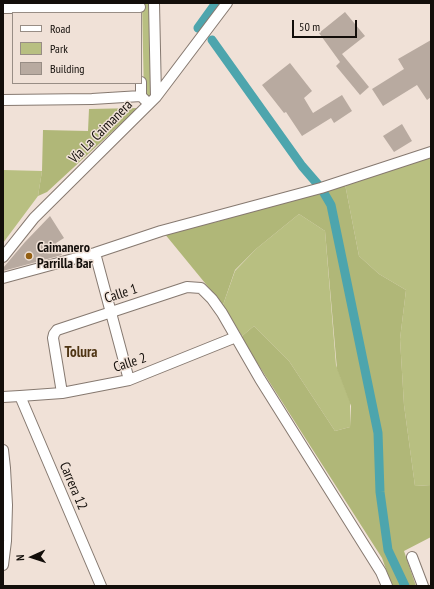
<!DOCTYPE html>
<html>
<head>
<meta charset="utf-8">
<style>
  body { margin:0 }
  #map { position:relative; width:434px; height:589px; overflow:hidden; background:#f0e1d7; font-family:"PT Sans Narrow",sans-serif }
  canvas { display:block }
  .frame { position:absolute; inset:0; border:4px solid #130e0a; pointer-events:none }
  .legend { position:absolute; left:12px; top:12px; width:130px; height:72px; box-sizing:border-box; background:#f0e1d7; border:1px solid #988d85; margin:0; padding:5px 7px; list-style:none; font-size:12px; color:#130e0a }
  .legend li { display:flex; align-items:center; gap:8px; height:20px }
  .legend b { width:20px; border:1px solid #988d85 }
  .north { position:absolute; left:12px; top:537px; width:40px; height:40px; -webkit-text-stroke:3px #f0e1d7; paint-order:stroke; rotate:267deg; font-size:11px; font-weight:700; line-height:16px; text-align:center; color:#130e0a }
  .north::after { content:''; display:block; margin:auto; width:14px; height:18px; background:#130e0a; clip-path:polygon(50% 0,100% 100%,50% 72%,0 100%) }
  .scale { position:absolute; left:292px; top:20px; width:65px; height:18px; box-sizing:border-box; border:2px solid #130e0a; border-top:0; padding-left:5px; font-size:12px; line-height:14px; white-space:nowrap; color:#130e0a; -webkit-text-stroke:3px #f0e1d7; paint-order:stroke }
</style>
</head>
<body>
<div id="map">
<canvas width="434" height="589"></canvas>
<div class="frame"></div>
<ul class="legend">
<li><b style="height:5px;background:#fff"></b>Road</li>
<li><b style="height:11px;background:#b8bf81"></b>Park</li>
<li><b style="height:11px;background:#b8aaa0"></b>Building</li>
</ul>
<div class="north">N</div>
<div class="scale">50 m</div>
</div>
<script>
const ctx = document.querySelector('canvas').getContext('2d');
ctx.lineJoin = 'round';
function fillPath(path, color) { ctx.fillStyle = color; ctx.fill(path, 'evenodd'); }
const shape = rows => new Path2D(rows.map(r => 'M' + r).join(''));
function strokePath(path, color, width, dash) { ctx.strokeStyle = color; ctx.lineWidth = width; ctx.lineCap = dash ? 'butt' : 'round'; ctx.setLineDash(dash || []); ctx.stroke(path); }
function write(font, color, halo, rows, align = 'center') {
  ctx.font = font + ' "PT Sans Narrow",sans-serif'; ctx.lineWidth = 3; ctx.setLineDash([]); ctx.textBaseline = 'middle'; ctx.strokeStyle = halo; ctx.fillStyle = color; for (const [text, x, y, turn = 0] of rows) {
    ctx.save(); ctx.translate(x, y); ctx.rotate((+turn || 0) * Math.PI / 180); ctx.textAlign = isNaN(turn) ? turn : align; if (halo) ctx.strokeText(text, 0, 0); ctx.fillText(text, 0, 0); ctx.restore();
  }
}
const green = shape([
  [142,3,152,3,151,100,144,96],
  [431,156,431,485,415,486,404,405,400,339,406,290,379,274,359,256,345,184],
  [3,170,42,171,38,196,3,243],
  [299,214,325,231,336,365,350,402,350,427,335,431,289,361,254,326,242,336,223,305,235,271,256,249]
]);
const forest = shape([
  [138,108,47,192,38,196,42,171,43,130,88,131,89,109],
  [345,184,359,256,379,274,406,290,400,339,404,405,415,486,431,485,431,537,404,551,416,586,392,586,382,558,247,347,242,336,254,326,289,361,335,431,350,427,351,406,337,369,325,231,299,214,256,249,235,270,223,305,164,233,216,222]
]);
const canal = shape([
  [198,28,216,3],
  [212,40,302,166,321,188,331,205,378,433,380,492,388,550,405,586]
]);
const building = shape([
  [345,12,365,36,342,54,369,87,360,95,336,66,340,62,319,33],
  [431,40,431,97,427,100,417,85,383,106,372,89,404,69,398,59],
  [290,63,312,91,304,98,313,113,342,95,352,111,334,123,331,118,302,136,286,112,284,113,262,85],
  [402,124,412,141,394,152,383,136],
  [50,216,64,238,56,243,62,255,3,271,3,268,25,242]
]);
const street = shape([
  [154,3,156,97],
  [3,8,140,7],
  [141,82,141,96],
  [3,100,92,99,141,96,149,104],
  [95,253,129,380],
  [3,257,34,218,156,97,227,3],
  [3,278,95,253,161,231,321,188,431,152],
  [62,393,53,338,54,334,57,330,187,287,201,288,212,299,222,313,260,379,381,572,387,586],
  [20,396,101,586],
  [3,397,20,396,62,393,129,380,236,337],
  [3,450,5,468,7,505,6,541,3,565],
  [412,557,423,586]
]);
const markers = [
  [29,256,4,"#935f12"]
];
const streetNames = [
  ["Vía La Caimanera",101,132,-45],
  ["Calle 1",121,294,-18],
  ["Calle 2",130,363,-18],
  ["Carrera 12",73,486,67]
];
const poiNames = [
  ["Caimanero",37,248],
  ["Parrilla Bar",37,264]
];
const neighbourhoodNames = [
  ["Tolura",81,353]
];
fillPath(green, '#b8bf81');
fillPath(forest, '#b0b778');
strokePath(canal, '#4da5ad', 9);
fillPath(building, '#b8aaa0');
strokePath(street, '#867970', 12);
strokePath(street, '#fff', 10);
for (const [x, y, r, color] of markers) { const dot = new Path2D(); dot.arc(x, y, r, 0, 2 * Math.PI); ctx.fillStyle = color; ctx.fill(dot); strokePath(dot, '#f0e1d7', 1.5); }
write('14px', '#130e0a', '#f0e1d7', streetNames);
write('bold 14px', '#130e0a', '#f0e1d7', poiNames, 'left');
write('bold 15px', '#4f3514', '#f0e1d7', neighbourhoodNames);
</script>
</body>
</html>
